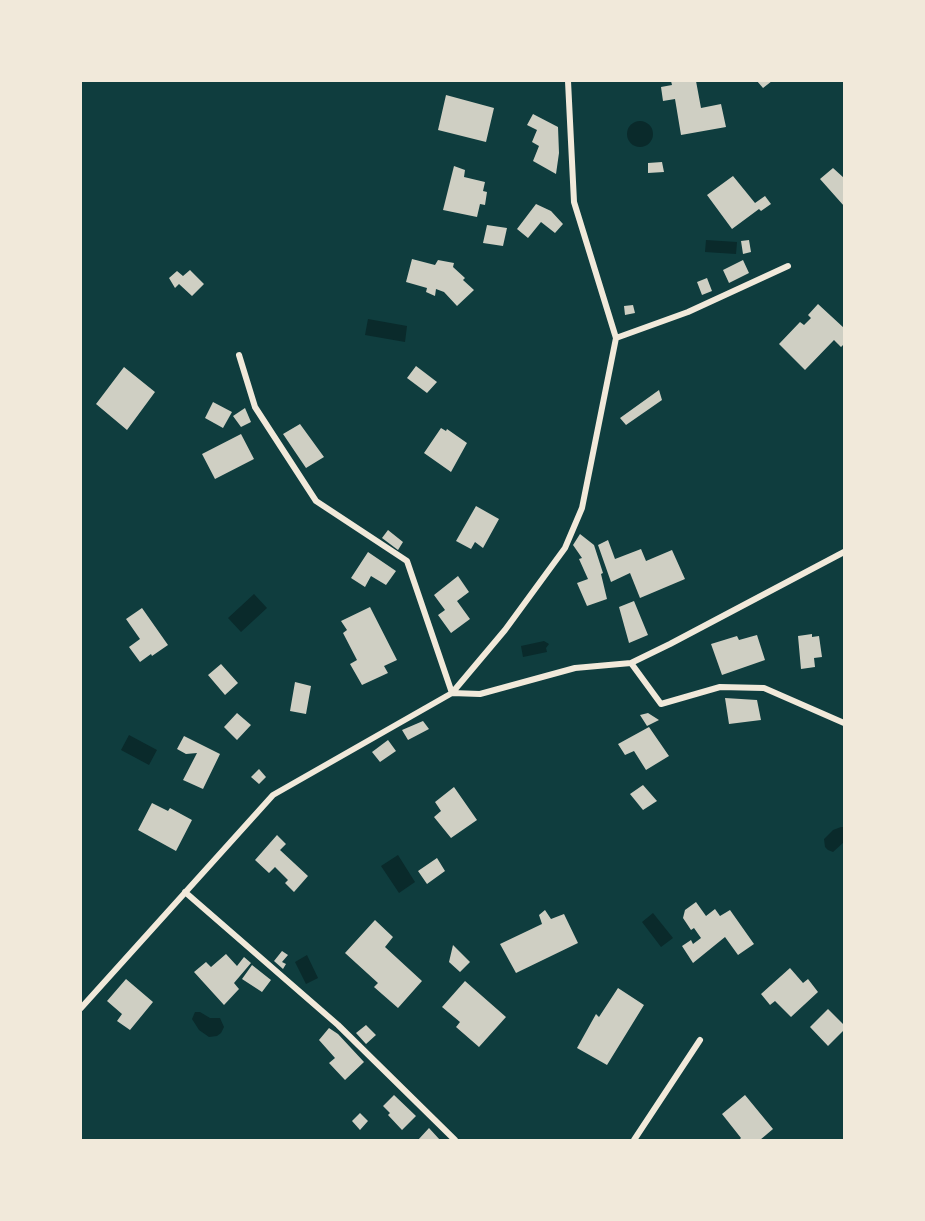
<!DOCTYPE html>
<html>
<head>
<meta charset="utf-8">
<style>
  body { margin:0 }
  #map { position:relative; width:925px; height:1221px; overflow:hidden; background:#0f3d3e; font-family:"DM Sans",sans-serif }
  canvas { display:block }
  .frame { position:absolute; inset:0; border:82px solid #f1e9da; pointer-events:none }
</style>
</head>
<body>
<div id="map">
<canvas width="925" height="1221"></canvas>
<div class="frame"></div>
</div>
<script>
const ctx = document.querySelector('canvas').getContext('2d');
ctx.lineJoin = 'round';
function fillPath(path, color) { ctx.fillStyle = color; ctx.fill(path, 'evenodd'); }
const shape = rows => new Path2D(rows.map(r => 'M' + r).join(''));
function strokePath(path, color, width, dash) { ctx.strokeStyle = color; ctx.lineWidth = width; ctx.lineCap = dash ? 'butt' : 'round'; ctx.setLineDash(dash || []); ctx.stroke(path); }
const water = shape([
  '627 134a13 13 0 1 1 26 0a13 13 0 1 1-26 0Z',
  [706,240,737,242,736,254,705,252],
  [368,319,407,326,405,342,365,335],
  [254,594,267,608,241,632,228,618],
  [544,641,549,644,546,648,547,652,523,657,521,646],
  [129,735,157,750,149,765,121,750],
  [841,827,844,827,844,842,833,852,828,850,825,847,824,839,833,830],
  [398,855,415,882,399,893,381,866],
  [653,913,673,938,661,947,642,922],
  [307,955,318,978,306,984,295,962],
  [195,1012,200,1012,210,1018,220,1018,224,1027,221,1033,217,1036,209,1037,199,1030,192,1019]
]);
const building = shape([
  [671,81,696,81,701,108,721,104,726,127,681,135,675,99,663,101,661,87,672,85],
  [757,81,772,81,763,88],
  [446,95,494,108,486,142,438,130],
  [533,114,558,127,559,153,556,174,533,161,539,146,532,142,537,130,527,125],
  [662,162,664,172,648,173,648,163],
  [454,166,465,170,464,177,485,182,483,191,487,192,485,205,480,204,477,217,443,210],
  [833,168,844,178,844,206,820,179],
  [733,176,755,203,765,196,771,204,761,211,759,209,732,229,707,195],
  [536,204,551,211,563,224,555,233,541,222,528,238,517,229],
  [487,225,507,228,503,246,483,243],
  [749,240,751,252,743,254,741,241],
  [412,259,435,265,438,260,454,263,453,267,465,278,463,280,474,290,457,306,444,292,436,289,435,296,426,292,427,288,406,282],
  [743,260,749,273,729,283,723,270],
  [190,270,204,284,192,296,179,284,175,288,169,278,177,271,183,276],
  [707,278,712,291,702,295,697,282],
  [818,304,844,328,844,344,841,347,834,340,805,370,779,344,800,322,804,325,811,318,808,315],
  [633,305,635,313,625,315,624,306],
  [416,366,437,382,427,393,407,378],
  [124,367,155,392,127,430,96,404],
  [659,390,662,400,626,425,620,418],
  [213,402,232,412,223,428,205,418],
  [245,408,251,422,241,427,233,416],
  [300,424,324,457,306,468,283,434],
  [441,428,446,431,447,429,467,443,451,472,424,453],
  [241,434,254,459,215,479,202,454],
  [476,506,499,519,483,548,475,542,471,549,456,541],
  [388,530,403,542,398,550,382,538],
  [580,534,594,545,603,573,601,574,607,599,587,606,577,583,588,579,579,559,582,558,573,545],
  [608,540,615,559,641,549,646,561,672,550,685,579,640,598,630,573,611,582,598,545],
  [368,552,396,571,386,585,371,576,365,587,351,578],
  [458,576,469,592,457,601,470,619,451,633,438,615,445,610,434,595],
  [634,601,648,635,629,643,619,607],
  [370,607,397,660,384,666,388,673,362,685,350,664,357,660,343,633,347,630,341,621],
  [142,608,168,645,152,656,151,654,140,662,129,647,140,639,126,619],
  [812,634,812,637,819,636,822,657,814,658,815,667,801,669,798,636],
  [757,635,765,660,722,675,711,644,737,636,739,640],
  [221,664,238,683,225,695,208,675],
  [295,682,311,686,306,714,290,711],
  [725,698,757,700,761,720,729,724],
  [237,713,251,725,237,740,224,727],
  [648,713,659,720,647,726,640,715],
  [423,721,429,729,408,740,402,730],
  [649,727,669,756,646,770,634,751,625,755,618,744],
  [184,736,220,754,203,789,183,780,197,753,186,754,177,749],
  [388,740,396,751,380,762,372,752],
  [259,769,266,777,259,784,251,777],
  [643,785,657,801,643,810,630,794],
  [454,787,477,820,451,838,434,817,441,811,435,802],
  [152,803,168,811,170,808,192,820,176,851,138,830],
  [277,835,286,844,280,850,308,876,294,892,285,883,288,880,275,867,269,873,255,860],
  [437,858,445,871,427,884,418,871],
  [696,902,706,916,715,909,720,916,730,910,754,944,738,955,725,937,693,963,682,946,691,940,693,944,701,938,694,928,691,930,683,918,685,910],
  [545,910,551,919,564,914,578,943,516,973,500,944,542,924,539,915],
  [375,920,393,937,385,947,422,981,398,1008,374,987,378,983,345,953],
  [453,945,470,962,460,972,449,962],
  [282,951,288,955,282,962,286,964,283,969,274,961],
  [226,954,237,966,244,957,251,963,234,983,239,989,224,1005,194,972,206,962,211,967],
  [252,965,271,980,262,992,242,979],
  [790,968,803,983,808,979,818,992,791,1017,775,1001,770,1005,761,994],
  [126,979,153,1002,130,1030,117,1021,122,1014,107,1001],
  [465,981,506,1017,479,1047,456,1027,460,1022,442,1007],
  [618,988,644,1005,607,1065,577,1048,596,1014,599,1017],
  [828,1009,844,1025,844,1030,828,1046,810,1027],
  [366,1025,376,1035,366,1044,356,1033],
  [329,1028,338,1034,364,1062,345,1080,329,1063,335,1058,319,1040],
  [394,1095,416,1116,402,1130,388,1115,390,1113,383,1106],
  [745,1095,773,1129,760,1140,739,1140,741,1138,722,1114],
  [360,1113,368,1121,360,1130,352,1121],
  [429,1128,440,1140,418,1140]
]);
const minor = shape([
  [616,338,688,312,788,266],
  [239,355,255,407,316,501,407,561,452,693],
  [631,663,661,704,720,687,764,688,844,723],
  [452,693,505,630,565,548,582,508,616,338,574,202,568,81],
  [185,892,338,1025,455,1140],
  [81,1008,273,795,452,693,480,694,575,668,631,663,670,644,844,552],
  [634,1140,700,1040]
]);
fillPath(water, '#0a2a2b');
fillPath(building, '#cfcfc3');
strokePath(minor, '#f1e9da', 6);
</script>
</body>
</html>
